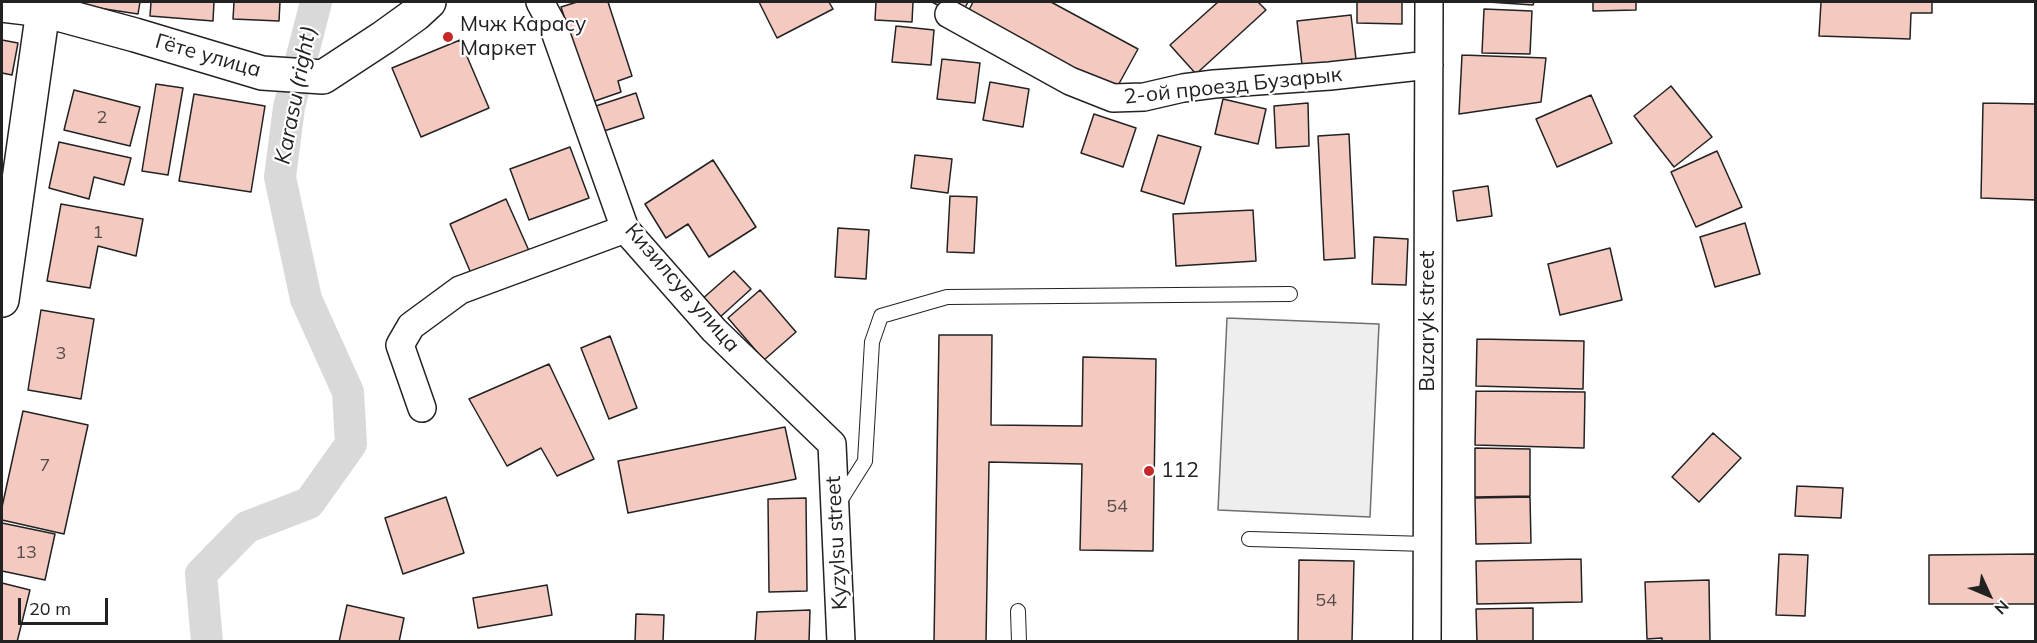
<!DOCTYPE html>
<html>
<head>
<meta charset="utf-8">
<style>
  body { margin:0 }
  #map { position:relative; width:2037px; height:643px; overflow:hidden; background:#fff; font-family:Mulish,sans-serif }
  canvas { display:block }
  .frame { position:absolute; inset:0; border:3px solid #222; pointer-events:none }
  .north { position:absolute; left:1959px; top:565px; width:60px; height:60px; -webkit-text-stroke:4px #fff; paint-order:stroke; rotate:134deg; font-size:16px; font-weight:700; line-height:24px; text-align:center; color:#222 }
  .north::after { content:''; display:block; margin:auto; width:21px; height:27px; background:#222; clip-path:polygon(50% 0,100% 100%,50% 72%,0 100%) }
  .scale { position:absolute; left:18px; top:598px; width:90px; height:27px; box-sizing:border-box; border:3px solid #222; border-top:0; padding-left:8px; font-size:18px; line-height:21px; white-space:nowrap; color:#222; -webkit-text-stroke:4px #fff; paint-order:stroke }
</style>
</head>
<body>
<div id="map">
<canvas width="2037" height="643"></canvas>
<div class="frame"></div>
<div class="north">N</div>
<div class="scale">20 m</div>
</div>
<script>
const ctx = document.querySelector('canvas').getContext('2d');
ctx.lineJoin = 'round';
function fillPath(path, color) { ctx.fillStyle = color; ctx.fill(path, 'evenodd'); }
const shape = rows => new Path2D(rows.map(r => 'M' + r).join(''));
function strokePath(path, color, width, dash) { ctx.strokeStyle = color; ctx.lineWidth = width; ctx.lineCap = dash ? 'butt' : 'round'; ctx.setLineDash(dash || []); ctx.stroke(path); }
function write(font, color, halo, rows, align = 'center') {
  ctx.font = font + ' Mulish,sans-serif'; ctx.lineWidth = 4.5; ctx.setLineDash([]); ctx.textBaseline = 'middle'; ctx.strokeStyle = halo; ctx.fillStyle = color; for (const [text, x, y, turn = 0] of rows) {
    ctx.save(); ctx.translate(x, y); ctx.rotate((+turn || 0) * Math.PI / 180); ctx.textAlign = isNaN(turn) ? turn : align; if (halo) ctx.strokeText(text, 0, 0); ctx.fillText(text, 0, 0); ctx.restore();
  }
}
const green = shape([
  [1227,318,1379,324,1370,517,1218,510,1227,318]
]);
const canal = shape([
  [207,642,201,574,247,527,309,503,351,444,348,392,306,299,280,177,289,107,316,2]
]);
const building = shape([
  [59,2,140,2,138,14,59,2],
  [151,2,214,2,213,21,150,16,151,2],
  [234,2,280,2,279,21,233,19,234,2],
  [577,2,608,2,632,76,618,81,621,92,592,102,561,7,577,2],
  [759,2,829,2,833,9,777,38,759,2],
  [876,2,913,2,912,22,875,20,876,2],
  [932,2,968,2,960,17,932,2],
  [973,2,1051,2,1138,49,1115,91,968,12,973,2],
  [1218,2,1258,2,1266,10,1196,74,1170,45,1218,2],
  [1357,2,1402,2,1402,24,1357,23,1357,2],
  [1488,2,1534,2,1533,5,1488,2],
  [1593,2,1636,2,1636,10,1593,11,1593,2],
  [1821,2,1932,2,1932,13,1911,13,1910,39,1819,36,1821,2],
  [1484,9,1532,11,1530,54,1482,53,1484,9],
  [1351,15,1357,68,1303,74,1297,21,1351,15],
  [896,26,934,30,931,65,892,62,896,26],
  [2,40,18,43,12,75,2,73,2,40],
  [460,40,489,108,421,137,392,68,460,40],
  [1462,55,1546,58,1541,102,1459,114,1462,55],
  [942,59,980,63,975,103,937,99,942,59],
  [990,82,1029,89,1023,127,983,120,990,82],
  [156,84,183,88,168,175,142,171,156,84],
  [1671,86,1712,137,1674,167,1634,116,1671,86],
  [74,90,140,107,130,146,64,130,74,90],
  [636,93,644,118,601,132,593,107,636,93],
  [194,94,265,106,251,192,179,181,194,94],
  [1591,95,1612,143,1557,167,1536,119,1591,95],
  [1223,99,1266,109,1258,144,1215,134,1223,99],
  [1308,103,1309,146,1276,148,1274,106,1308,103],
  [1983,103,2036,104,2036,200,1981,198,1983,103],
  [1094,114,1136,128,1123,167,1081,153,1094,114],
  [1349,134,1355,258,1324,260,1318,136,1349,134],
  [1158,135,1201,147,1184,204,1141,191,1158,135],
  [59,142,131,158,124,185,94,177,89,199,49,188,59,142],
  [570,147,589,198,529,220,510,169,570,147],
  [1717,151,1742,207,1696,227,1671,172,1717,151],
  [915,155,952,159,948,193,911,188,915,155],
  [713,160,756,227,709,257,688,224,666,238,645,204,713,160],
  [1488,186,1492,216,1457,221,1453,191,1488,186],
  [950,196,977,197,974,253,947,252,950,196],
  [506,199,530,253,473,278,450,224,506,199],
  [61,204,143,219,136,256,98,246,90,288,47,281,61,204],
  [1253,210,1256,261,1176,266,1173,214,1253,210],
  [1745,223,1760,274,1715,287,1700,237,1745,223],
  [838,228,869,230,866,279,835,277,838,228],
  [1374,237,1408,239,1406,285,1372,284,1374,237],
  [1610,248,1622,300,1560,315,1548,264,1610,248],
  [734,271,751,289,718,319,701,300,734,271],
  [760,290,796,332,764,360,728,318,760,290],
  [41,310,94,319,81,399,28,390,41,310],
  [939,335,992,335,991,425,1082,426,1083,357,1156,359,1153,551,1080,550,1082,464,989,462,986,642,934,642,939,335],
  [610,336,637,408,609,419,581,348,610,336],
  [1477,339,1584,341,1583,389,1476,386,1477,339],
  [549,364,594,459,557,476,541,448,507,466,469,399,549,364],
  [1476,391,1585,392,1584,448,1475,445,1476,391],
  [23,411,88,425,64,534,2,520,2,507,23,411],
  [785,427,796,479,628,513,618,461,785,427],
  [1713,433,1741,458,1699,502,1672,477,1713,433],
  [1475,448,1530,449,1530,496,1475,497,1475,448],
  [1797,486,1843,488,1841,518,1795,516,1797,486],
  [446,497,464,553,403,574,385,518,446,497],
  [1530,497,1531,543,1476,544,1475,498,1530,497],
  [806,498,807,591,769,592,768,499,806,498],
  [2,523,55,534,45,580,2,571,2,523],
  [1779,554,1808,555,1805,616,1776,615,1779,554],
  [2036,554,2036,604,1929,604,1929,555,2036,554],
  [1581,559,1582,602,1477,604,1476,561,1581,559],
  [1299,560,1354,561,1352,642,1298,642,1299,560],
  [1709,580,1710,642,1662,642,1662,638,1647,639,1645,582,1709,580],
  [2,583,30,590,17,642,2,642,2,583],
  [547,585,552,615,478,628,473,598,547,585],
  [347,605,404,618,399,642,339,642,347,605],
  [1533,608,1533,642,1477,642,1476,609,1533,608],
  [810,610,809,642,755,642,757,612,810,610],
  [636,614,664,615,663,642,635,642,636,614]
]);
const lane = shape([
  [838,504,865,461,872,342,881,316,947,297,1290,294],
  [1249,539,1427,544],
  [1018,611,1019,642]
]);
const street = shape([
  [540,2,553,26,625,229,714,330,832,444,841,642],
  [949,14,1070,81,1113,98,1144,97,1183,88,1214,84,1330,76,1429,65],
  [422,408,400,345,411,326,460,290,625,229],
  [1427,642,1429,2]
]);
const secondary = shape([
  [2,5,43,10,135,35,262,73,323,77,384,37,416,14,429,2],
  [2,300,43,10]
]);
const markers = [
  [448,37,6,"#c62828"],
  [1149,471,6,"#c62828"]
];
const numberNames = [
  ["2",102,118],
  ["1",98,233],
  ["3",61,354],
  ["7",45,466],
  ["54",1117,507],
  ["13",26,553],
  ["54",1326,601]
];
const poiNames = [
  ["Мчж Карасу",460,25],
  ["Маркет",460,49],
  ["112",1161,471]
];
const streetNames = [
  ["Гёте улица",208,56,16],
  ["2-ой проезд Бузарык",1233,86,-6],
  ["Кизилсув улица",682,288,49],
  ["Buzaryk street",1428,321,-90],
  ["Kyzylsu street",837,543,-93]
];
const waterNames = [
  ["Karasu (right)",296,95,-79]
];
fillPath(green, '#eee');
strokePath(green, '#6f6f6f', 1.5);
strokePath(canal, '#d9d9d9', 32);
fillPath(building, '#f3c9c0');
strokePath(building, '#222', 1.5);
strokePath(lane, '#222', 16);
strokePath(street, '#222', 30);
strokePath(secondary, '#222', 36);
strokePath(lane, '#fff', 14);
strokePath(street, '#fff', 27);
strokePath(secondary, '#fff', 33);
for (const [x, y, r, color] of markers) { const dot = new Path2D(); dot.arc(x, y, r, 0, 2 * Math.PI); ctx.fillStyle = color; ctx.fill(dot); strokePath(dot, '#fff', 2); }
write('18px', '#564c4a', null, numberNames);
write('21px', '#222', '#fff', poiNames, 'left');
write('21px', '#222', '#fff', streetNames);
write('italic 22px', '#222', '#fff', waterNames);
</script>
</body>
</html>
